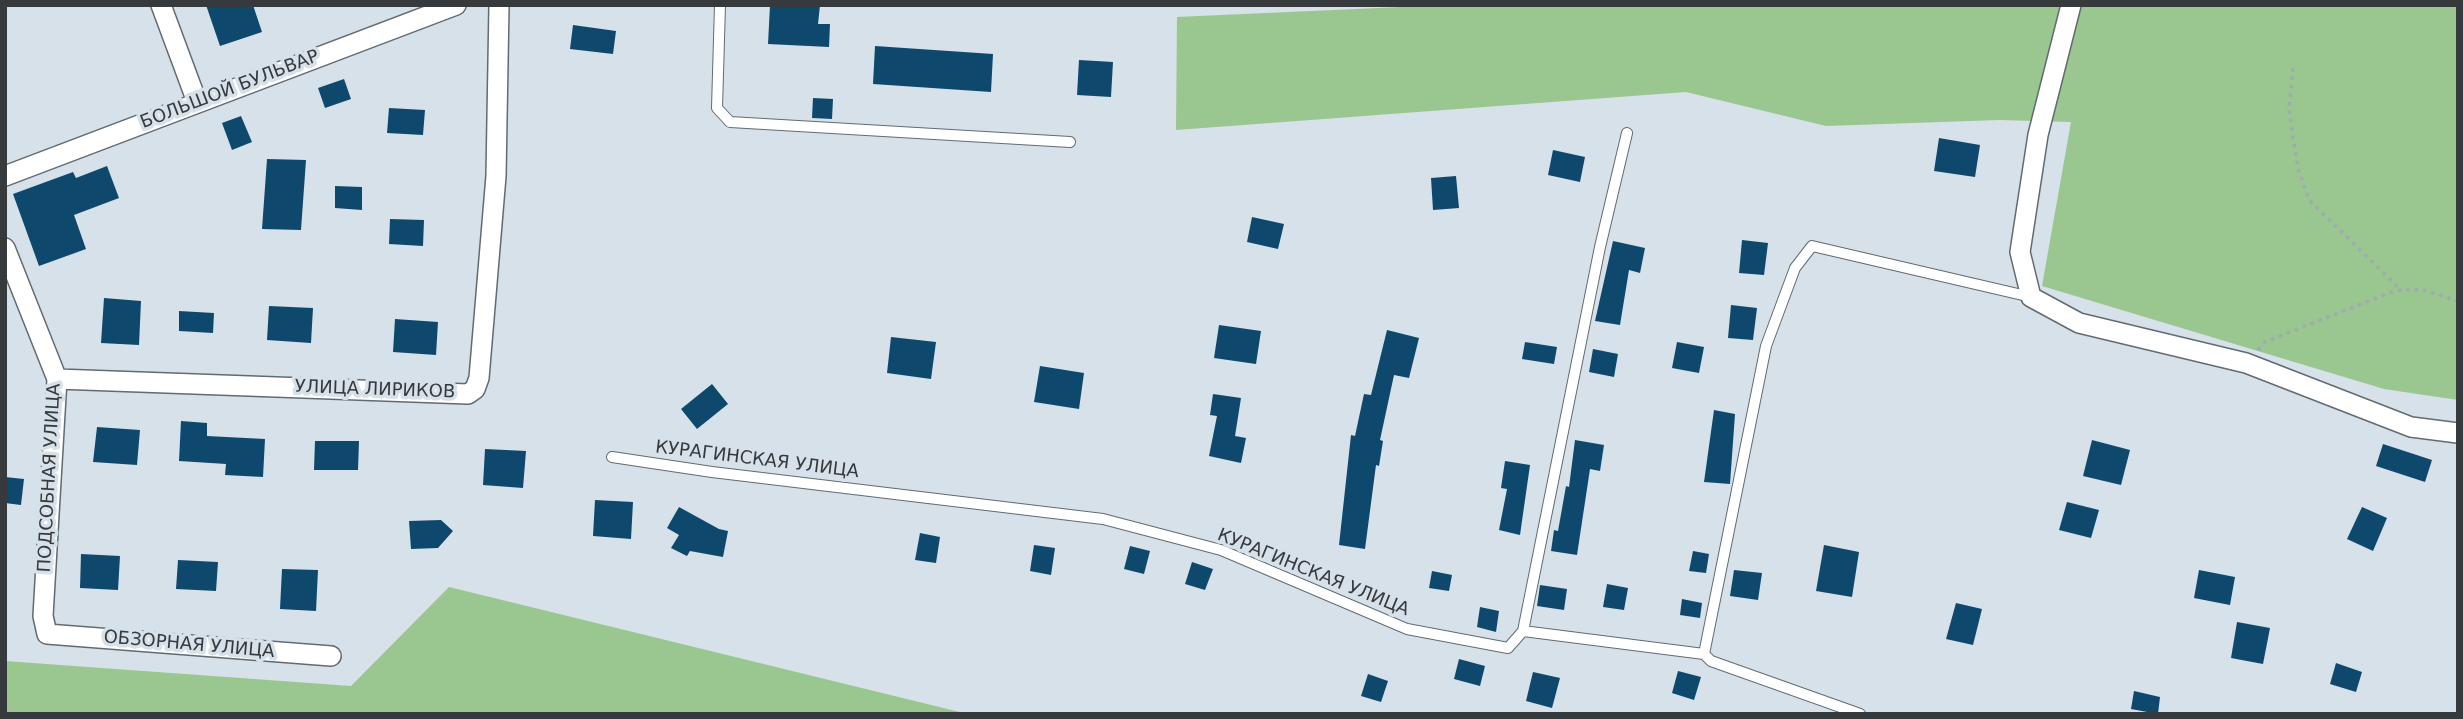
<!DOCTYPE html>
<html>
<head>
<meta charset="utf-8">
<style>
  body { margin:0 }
  #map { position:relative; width:2463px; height:719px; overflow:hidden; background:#d7e1e9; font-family:"DejaVu Sans",sans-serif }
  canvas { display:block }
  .frame { position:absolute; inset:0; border:7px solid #363a3d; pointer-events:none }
</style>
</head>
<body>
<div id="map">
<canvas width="2463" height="719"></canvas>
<div class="frame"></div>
</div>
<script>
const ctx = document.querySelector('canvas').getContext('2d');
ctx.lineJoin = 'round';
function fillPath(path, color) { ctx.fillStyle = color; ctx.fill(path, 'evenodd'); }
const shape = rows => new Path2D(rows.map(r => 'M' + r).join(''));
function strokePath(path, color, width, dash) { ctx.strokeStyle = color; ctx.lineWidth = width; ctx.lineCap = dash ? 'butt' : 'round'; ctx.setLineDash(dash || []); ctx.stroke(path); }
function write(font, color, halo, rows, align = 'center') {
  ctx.font = font + ' "DejaVu Sans",sans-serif'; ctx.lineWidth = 7; ctx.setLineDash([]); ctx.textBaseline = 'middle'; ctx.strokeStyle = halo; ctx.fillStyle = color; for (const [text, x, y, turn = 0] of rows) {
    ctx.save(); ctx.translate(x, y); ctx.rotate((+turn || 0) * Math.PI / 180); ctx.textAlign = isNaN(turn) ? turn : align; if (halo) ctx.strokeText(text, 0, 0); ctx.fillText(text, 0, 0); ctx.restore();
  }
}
const green = shape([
  [1445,5,2458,5,2458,400,2384,389,2042,286,2071,122,1999,120,1826,126,1686,92,1176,130,1177,17],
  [449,587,968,714,5,714,5,661,351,686]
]);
const building = shape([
  [206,5,253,5,262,32,220,46],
  [770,5,820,5,818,24,830,24,829,47,768,44],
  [573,25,616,31,613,54,570,49],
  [875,46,993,54,991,92,873,84],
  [1079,60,1113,62,1111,97,1077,95],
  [344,79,351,99,325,108,318,88],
  [813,98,833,99,832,119,812,118],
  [389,108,425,110,423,135,387,133],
  [241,116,252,142,232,150,222,123],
  [1939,138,1980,145,1975,177,1934,171],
  [1553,150,1585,157,1580,182,1548,175],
  [267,159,306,160,301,230,262,229],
  [107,166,119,198,74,215,86,249,39,266,13,194,73,172,76,178],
  [1456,176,1459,208,1433,210,1431,178],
  [335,186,362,187,362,210,335,208],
  [1252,217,1284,224,1278,249,1247,242],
  [390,219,424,220,423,246,389,244],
  [1742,240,1768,243,1764,275,1739,273],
  [1613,241,1645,248,1640,273,1629,270,1620,325,1595,321],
  [104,298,141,301,139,345,101,343],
  [1731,305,1757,308,1753,340,1728,338],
  [269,306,313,308,311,343,267,340],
  [179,311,214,313,213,333,179,331],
  [395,319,438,322,436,355,393,352],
  [1219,325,1261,331,1256,364,1214,358],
  [1387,330,1419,338,1409,378,1394,375,1380,440,1383,441,1379,466,1376,465,1365,549,1339,545,1351,435,1355,436,1364,394,1371,395],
  [891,337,936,342,931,379,887,373],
  [1525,342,1557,347,1554,364,1522,359],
  [1677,342,1704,347,1699,373,1672,368],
  [1593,349,1618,354,1614,377,1589,372],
  [1040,366,1084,373,1079,409,1034,402],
  [712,384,728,404,697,429,681,409],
  [1213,394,1241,398,1235,436,1246,438,1241,463,1209,456,1217,416,1210,415],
  [1714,410,1735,414,1730,484,1704,482],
  [181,421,207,423,207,436,265,439,263,477,225,475,226,464,179,461],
  [97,427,140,430,137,465,93,462],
  [1575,440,1604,445,1600,471,1590,469,1577,555,1551,551,1554,530,1558,531,1566,486,1569,487],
  [2092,440,2130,450,2121,485,2083,476],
  [315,441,359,441,358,470,314,470],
  [2383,444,2432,460,2425,482,2376,466],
  [485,449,526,451,523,488,483,485],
  [1505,461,1530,465,1520,535,1499,530,1507,489,1501,488],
  [5,477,24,479,21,505,5,503],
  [595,500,633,502,631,539,593,536],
  [2067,502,2099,510,2091,538,2059,530],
  [679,507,719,529,728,531,723,557,690,551,687,556,671,548,679,535,667,528],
  [2362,507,2387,518,2373,551,2347,539],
  [441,520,453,531,438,548,411,549,409,521],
  [920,533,940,537,936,563,915,560],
  [1034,545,1055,548,1051,575,1030,571],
  [1824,545,1859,552,1852,597,1816,591],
  [1130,546,1150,551,1144,574,1124,569],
  [1693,551,1709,554,1706,573,1689,571],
  [81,554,120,556,118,590,80,588],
  [178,560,218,562,216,591,176,589],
  [1192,562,1213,569,1205,590,1185,584],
  [282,569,318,570,316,611,280,609],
  [1734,570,1762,573,1758,600,1730,596],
  [2199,570,2235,577,2230,605,2194,598],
  [1432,571,1452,575,1449,591,1429,588],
  [1607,584,1628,588,1624,610,1603,607],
  [1540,585,1567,589,1564,610,1537,606],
  [1682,599,1702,603,1700,618,1680,615],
  [1956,603,1982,609,1973,645,1946,639],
  [1480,607,1499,611,1496,632,1477,627],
  [2237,622,2270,628,2263,664,2231,658],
  [1459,659,1485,666,1480,686,1454,679],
  [2336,663,2362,672,2356,692,2330,684],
  [1678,671,1701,677,1694,700,1672,693],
  [1533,672,1560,678,1552,708,1526,701],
  [1368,674,1388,681,1381,702,1361,696],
  [2134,691,2160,697,2158,714,2131,709]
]);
const path = shape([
  [2293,68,2289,111,2298,168,2309,200,2402,291],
  [2258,350,2265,342,2394,291,2421,289,2458,301]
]);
const service = shape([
  [720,5,717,108,730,122,1070,142],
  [612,457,712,472,1103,519,1221,550,1407,629,1508,648,1523,631,1704,654],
  [1523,631,1600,247,1627,133],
  [1860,714,1711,661,1704,654,1766,346,1795,268,1812,246,2031,297]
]);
const minor = shape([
  [161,5,197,102],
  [2071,5,2038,135,2020,252,2031,297,2079,323,2246,363,2411,427,2458,433],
  [5,176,456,5],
  [5,248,57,379,43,616,47,634,331,656],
  [57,379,468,394,475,389,479,378,496,176,499,5]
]);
const streetNames = [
  ["БОЛЬШОЙ БУЛЬВАР",230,90,-21],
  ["УЛИЦА ЛИРИКОВ",375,390,2],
  ["КУРАГИНСКАЯ УЛИЦА",757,460,7],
  ["ПОДСОБНАЯ УЛИЦА",50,478,-87],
  ["КУРАГИНСКАЯ УЛИЦА",1313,573,22],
  ["ОБЗОРНАЯ УЛИЦА",189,645,5]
];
fillPath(green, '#9ac68f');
fillPath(building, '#0e496d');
strokePath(service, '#626b72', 12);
strokePath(minor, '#626b72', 22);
strokePath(path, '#a2aab1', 3.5, [3.5, 5]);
strokePath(service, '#fff', 10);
strokePath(minor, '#fff', 19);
write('18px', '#363a3d', '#d7e1e9', streetNames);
</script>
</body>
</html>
